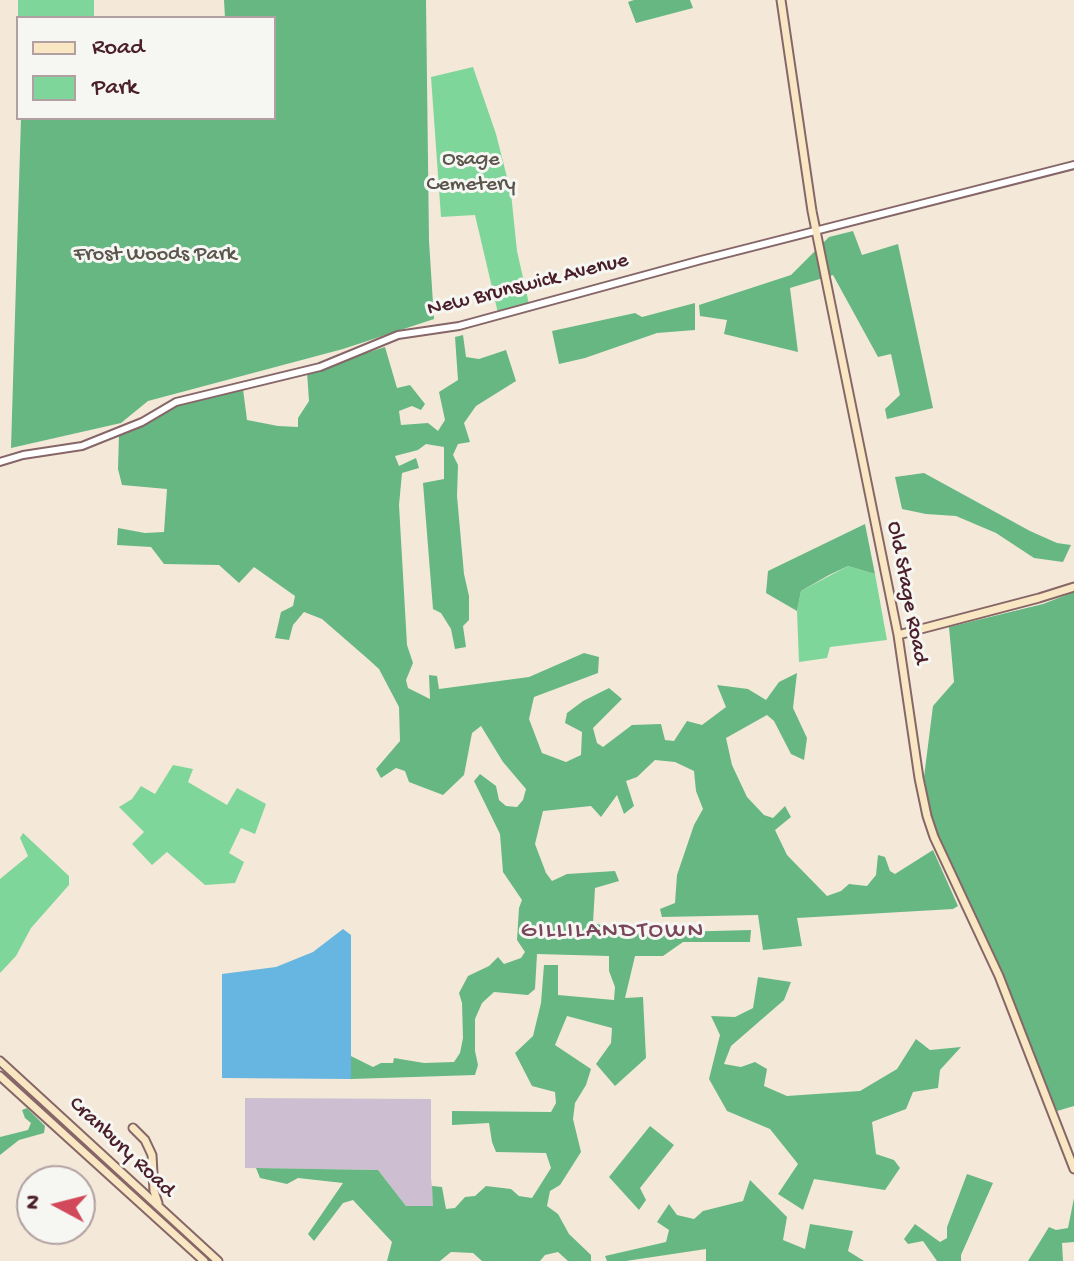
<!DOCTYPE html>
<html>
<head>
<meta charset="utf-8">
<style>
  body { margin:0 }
  #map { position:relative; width:1074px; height:1261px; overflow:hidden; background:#f4e9d8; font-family:"Gochi Hand",sans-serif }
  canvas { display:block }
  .legend { position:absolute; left:16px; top:16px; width:260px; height:104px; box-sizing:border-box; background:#f6f6f2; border:2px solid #b1a0a2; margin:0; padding:10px 14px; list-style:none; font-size:24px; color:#4a1f2b }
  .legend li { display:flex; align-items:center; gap:16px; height:40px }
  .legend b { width:40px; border:2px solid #b1a0a2 }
  .north { position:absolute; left:16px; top:1165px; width:80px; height:80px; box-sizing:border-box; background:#f6f6f2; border:2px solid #b1a0a2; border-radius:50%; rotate:277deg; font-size:22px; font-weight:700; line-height:32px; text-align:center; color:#4a1f2b }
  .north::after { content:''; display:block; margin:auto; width:28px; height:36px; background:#d1495b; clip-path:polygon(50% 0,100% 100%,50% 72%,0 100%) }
</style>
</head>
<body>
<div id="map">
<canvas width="1074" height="1261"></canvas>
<ul class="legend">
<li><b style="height:10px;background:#f9e7c3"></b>Road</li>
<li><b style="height:22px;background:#7fd69a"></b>Park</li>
</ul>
<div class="north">N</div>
</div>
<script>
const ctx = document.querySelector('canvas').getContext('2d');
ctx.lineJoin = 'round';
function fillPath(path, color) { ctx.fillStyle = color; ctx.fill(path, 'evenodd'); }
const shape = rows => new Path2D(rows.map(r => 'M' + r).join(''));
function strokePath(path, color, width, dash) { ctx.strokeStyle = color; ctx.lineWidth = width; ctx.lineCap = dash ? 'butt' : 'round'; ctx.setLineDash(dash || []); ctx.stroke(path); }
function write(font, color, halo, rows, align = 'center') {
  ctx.font = font + ' "Gochi Hand",sans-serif'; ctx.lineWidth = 6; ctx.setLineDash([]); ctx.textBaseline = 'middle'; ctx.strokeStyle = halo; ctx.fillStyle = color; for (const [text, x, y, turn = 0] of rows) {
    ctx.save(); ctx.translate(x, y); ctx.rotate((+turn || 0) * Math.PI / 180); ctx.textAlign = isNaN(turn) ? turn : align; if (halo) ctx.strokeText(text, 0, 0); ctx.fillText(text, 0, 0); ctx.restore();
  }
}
const industrial = shape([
  [245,1098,431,1099,431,1178,434,1206,406,1206,378,1170,245,1168]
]);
const green = shape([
  [18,0,94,0,94,18,18,18,18,26],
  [473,67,496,134,511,193,517,251,529,304,498,313,475,215,441,217,431,77],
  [848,566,875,574,887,640,830,647,827,658,799,662,797,611,801,591],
  [173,765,193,769,188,782,227,805,237,788,266,804,255,834,241,828,229,853,244,862,235,883,205,885,167,852,152,865,132,844,144,832,119,807,132,799,141,786,155,794],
  [23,833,69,876,69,885,31,928,16,956,0,973,0,879,28,856,20,838]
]);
const forest = shape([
  [224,0,426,0,429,241,434,319,343,349,148,401,121,423,11,448,21,118,274,118,274,18,225,18],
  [634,0,690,0,693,8,636,23,628,2],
  [853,231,862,255,898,244,933,408,887,419,885,409,900,395,891,354,878,357,833,275,790,288,798,352,724,334,727,320,700,316,699,305,791,275,829,237],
  [695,303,695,330,657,333,585,358,559,364,552,331,635,313,642,317],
  [463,335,466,357,479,359,506,350,516,381,476,406,464,423,470,442,458,444,453,455,458,465,457,496,464,574,469,596,469,620,463,626,466,647,455,649,451,629,441,613,433,609,423,483,444,479,444,447,426,444,418,450,395,456,399,466,416,458,419,468,402,473,399,505,407,645,413,663,406,680,408,688,430,699,429,675,437,676,439,689,529,677,584,653,599,657,598,673,534,697,529,719,542,753,566,762,581,755,582,732,565,723,567,713,583,701,609,688,622,699,593,728,597,743,603,747,632,725,661,724,665,740,674,741,687,721,702,725,726,707,717,685,748,689,766,700,779,682,797,673,793,708,807,738,804,760,791,754,774,721,767,715,726,738,732,765,747,797,764,815,773,818,785,806,791,817,775,830,787,855,827,896,841,891,849,884,867,886,876,875,878,855,885,857,890,871,895,874,933,850,958,906,953,909,797,918,802,946,763,950,758,915,662,917,660,909,675,903,677,875,694,825,703,809,696,791,694,771,675,762,655,760,637,777,626,781,634,806,624,814,617,795,601,817,591,806,543,811,535,844,546,873,552,881,567,874,615,871,619,881,595,888,593,923,636,933,751,930,750,942,683,942,663,956,635,956,625,998,643,997,646,1058,615,1086,596,1064,611,1043,612,1028,567,1016,555,1045,591,1069,586,1085,575,1103,573,1119,581,1152,560,1185,550,1191,547,1206,558,1214,569,1234,591,1255,591,1261,568,1261,558,1252,545,1255,540,1261,482,1261,473,1253,451,1252,440,1261,387,1261,392,1242,353,1200,343,1203,314,1241,308,1234,343,1183,298,1178,287,1184,260,1178,256,1168,378,1170,406,1206,433,1206,432,1186,442,1187,446,1209,455,1208,465,1197,475,1196,486,1186,511,1189,519,1196,532,1198,551,1168,546,1153,496,1152,492,1142,489,1123,452,1125,452,1111,551,1112,556,1103,555,1092,532,1086,515,1053,533,1036,541,1003,544,965,558,965,558,995,614,1000,615,987,609,971,609,956,537,954,535,989,528,995,494,992,482,1003,475,1019,475,1051,478,1065,475,1075,351,1079,351,1056,373,1067,381,1063,393,1063,394,1058,424,1063,454,1062,460,1053,463,1038,462,1003,459,993,468,976,489,966,498,957,504,964,521,958,525,952,517,940,519,908,522,900,503,872,500,834,474,781,480,774,496,786,499,800,506,806,517,807,523,800,526,789,503,762,481,726,472,733,464,775,443,795,409,782,405,771,396,768,381,778,376,769,400,741,399,707,379,669,368,659,322,619,304,612,293,625,289,640,275,638,281,612,293,606,295,596,254,567,239,583,219,565,164,564,151,547,117,545,118,528,145,533,164,532,167,489,122,485,118,469,119,434,175,406,243,389,247,420,278,426,298,427,298,418,309,401,307,372,385,347,397,388,410,385,425,404,421,410,412,406,399,411,401,425,428,423,438,431,445,420,439,392,458,380,455,337],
  [924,473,1030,531,1057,543,1071,545,1063,562,1034,558,996,533,956,516,926,514,902,509,895,477],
  [865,524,875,574,848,566,829,575,801,591,797,611,766,593,768,571],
  [1074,592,1074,1106,1057,1111,1002,974,937,835,931,813,924,777,933,706,954,682,949,627,1043,604],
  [758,977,791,982,784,1000,731,1046,724,1064,741,1067,755,1062,767,1069,764,1086,787,1096,860,1091,897,1069,916,1039,930,1050,961,1047,940,1070,938,1088,913,1092,906,1109,872,1122,876,1154,894,1160,900,1168,885,1190,814,1179,803,1210,778,1194,798,1164,770,1129,727,1111,709,1079,720,1035,711,1016,735,1017,753,1008],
  [27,1108,45,1126,44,1133,19,1140,0,1155,0,1137,28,1130,31,1123,25,1118,22,1110],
  [650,1126,674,1145,640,1188,646,1200,639,1210,609,1177],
  [967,1174,993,1183,961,1255,961,1261,937,1261,923,1241,908,1244,904,1239,915,1224,940,1242,947,1238,947,1227],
  [750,1180,787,1217,783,1240,805,1249,810,1224,853,1231,848,1251,864,1261,706,1261,706,1249,626,1261,607,1261,605,1256,666,1242,669,1230,657,1222,669,1204,677,1215,694,1219,703,1211,743,1201],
  [1074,1198,1074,1242,1062,1243,1063,1261,1028,1261,1049,1227,1056,1230,1068,1228]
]);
const water = shape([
  [343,929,351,935,351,1079,222,1078,222,974,276,967,313,952]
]);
const tertiary = shape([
  [0,462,23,455,82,446,142,422,176,402,320,367,398,335,459,326,701,260,1074,165]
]);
const secondary = shape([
  [781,0,812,211,898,635,919,778,927,816,934,837,999,976,1074,1169],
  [898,635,1039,598,1074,587],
  [0,1061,218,1261],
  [0,1076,204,1261],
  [133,1128,145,1140,152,1155,154,1191,158,1203]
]);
const parkNames = [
  ["Osage",471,161],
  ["Cemetery",471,186],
  ["Frost Woods Park",155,256]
];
const streetNames = [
  ["New Brunswick Avenue",528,286,-14],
  ["Old Stage Road",906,593,79],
  ["Cranbury Road",121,1148,43]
];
const neighbourhoodNames = [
  ["GILLILANDTOWN",613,932]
];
fillPath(industrial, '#cebed1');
fillPath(green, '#7fd69a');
fillPath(forest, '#67b782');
fillPath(water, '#67b5e1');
strokePath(tertiary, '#866668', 10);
strokePath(secondary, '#866668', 11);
strokePath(tertiary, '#fff', 6);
strokePath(secondary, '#f9e7c3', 7);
write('22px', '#5a564c', '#f6f6f2', parkNames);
write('22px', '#4a1f2b', '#f6f6f2', streetNames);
ctx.letterSpacing = '2px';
write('24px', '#79465b', '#f6f6f2', neighbourhoodNames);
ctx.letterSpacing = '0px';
</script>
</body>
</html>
